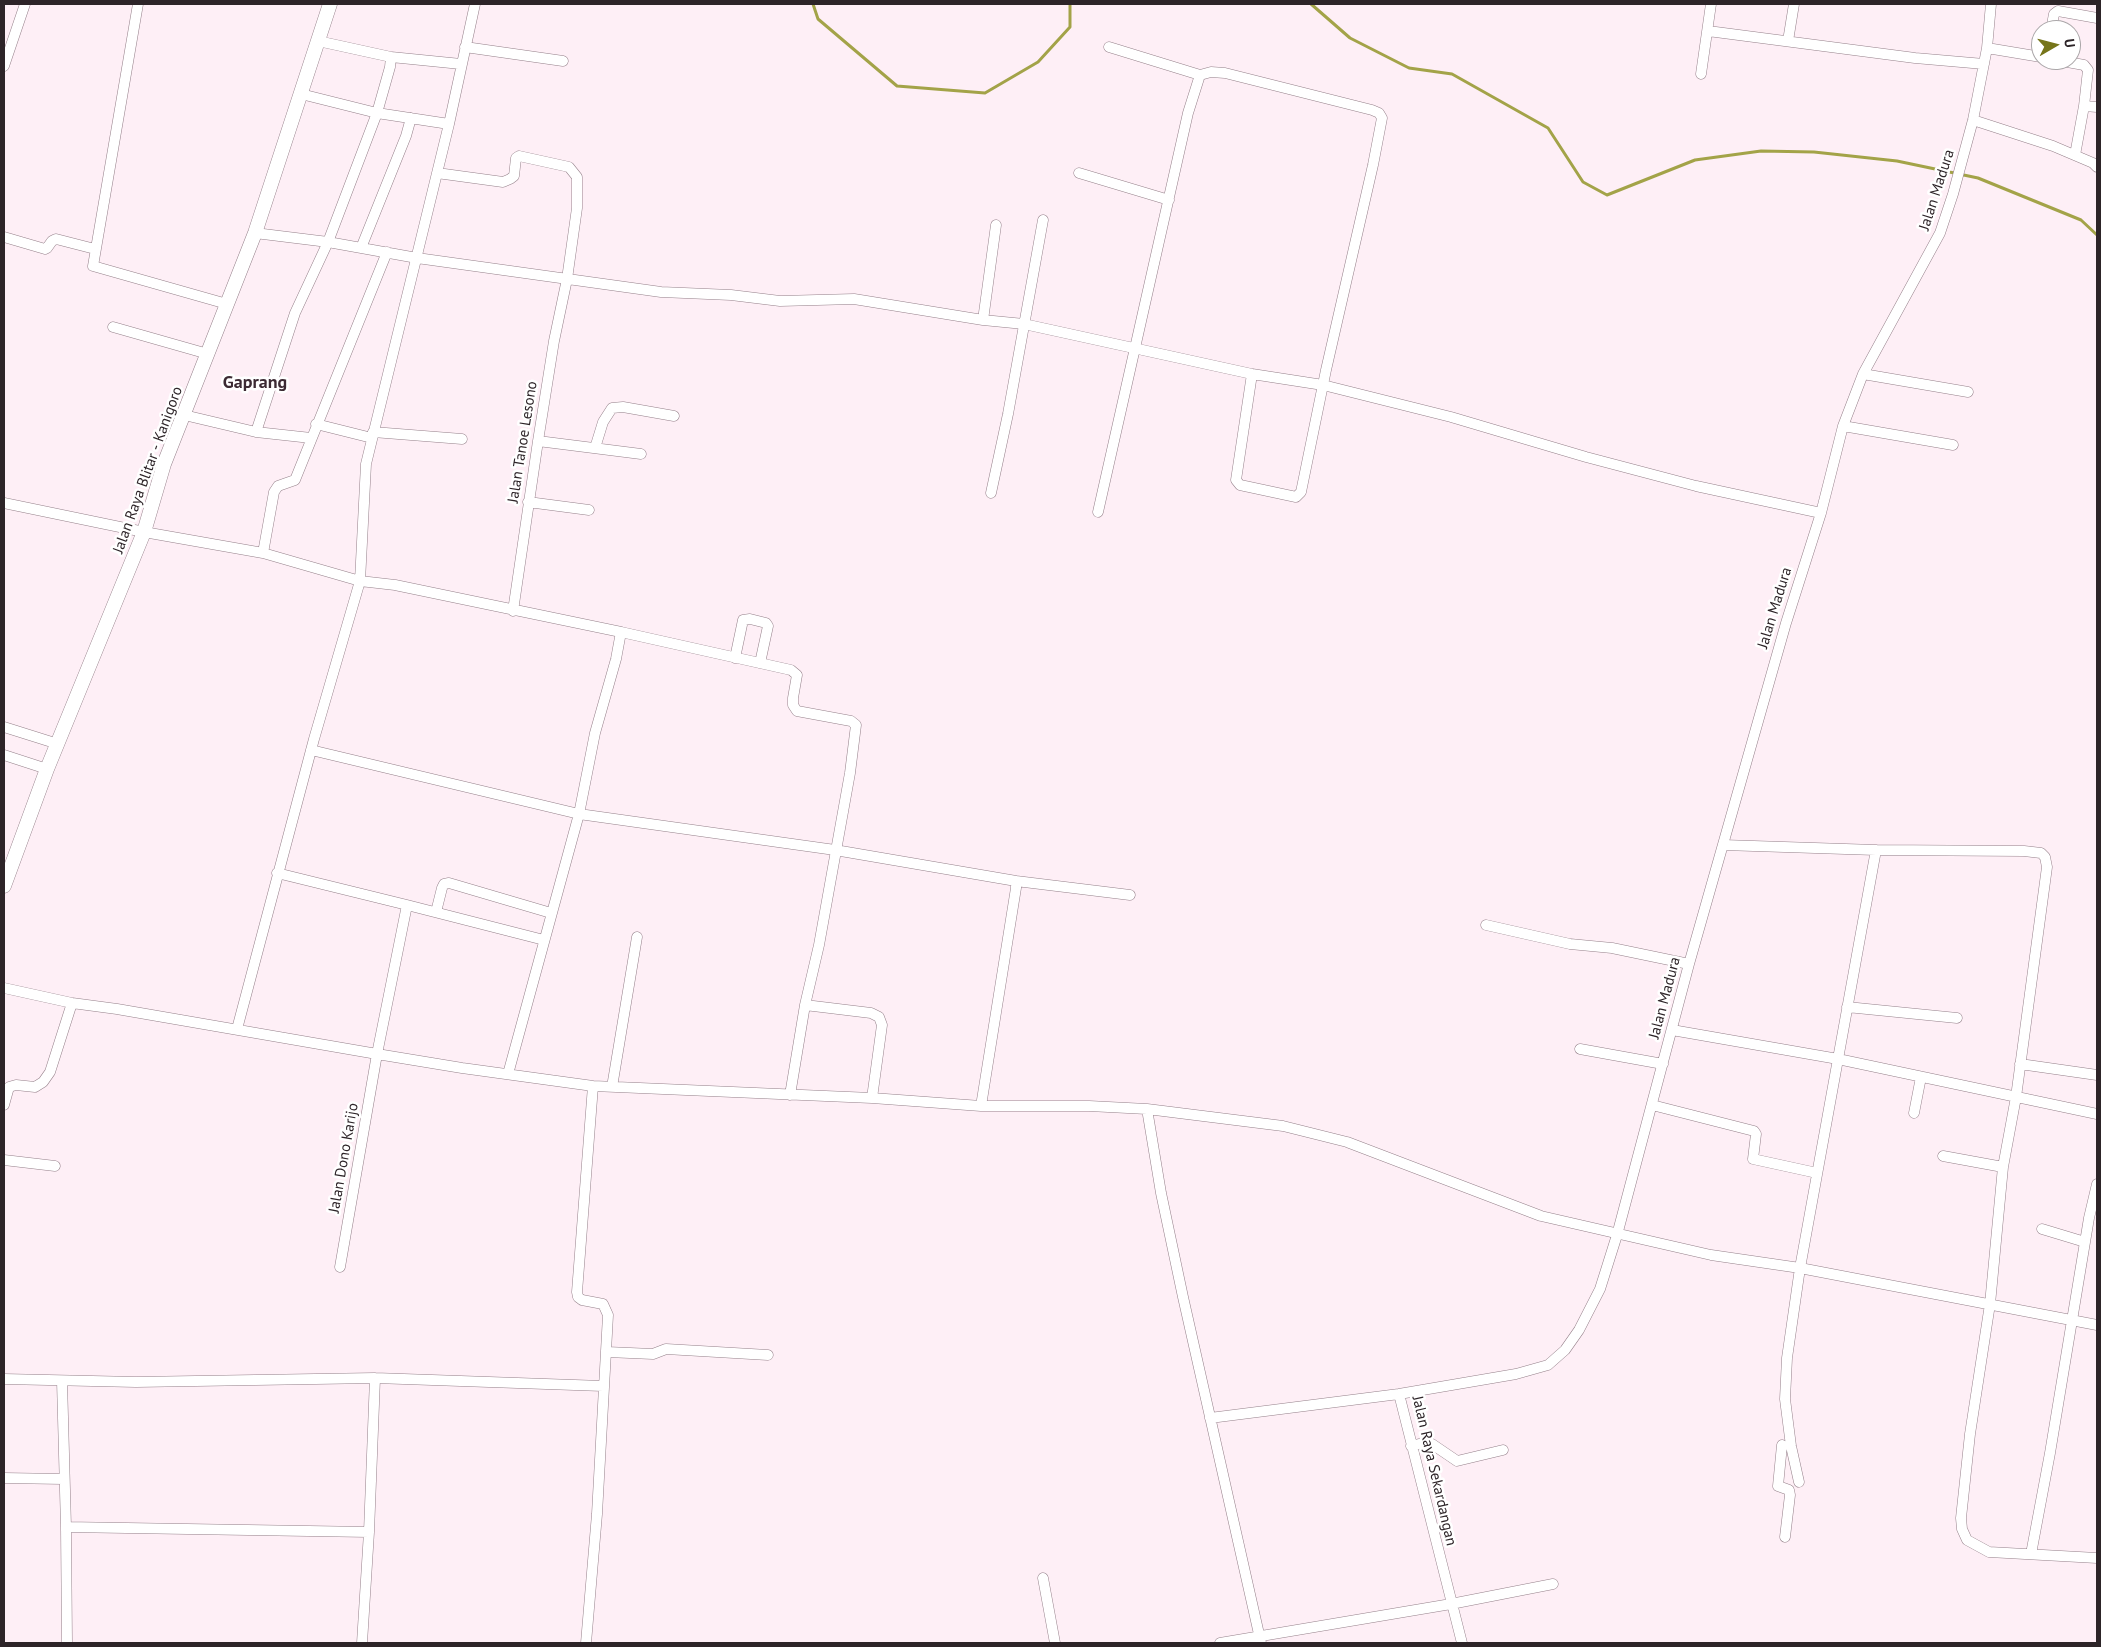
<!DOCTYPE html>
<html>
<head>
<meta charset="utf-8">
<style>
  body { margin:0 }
  #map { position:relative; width:2101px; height:1647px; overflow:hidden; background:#feeff6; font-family:"PT Sans",sans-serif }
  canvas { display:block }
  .frame { position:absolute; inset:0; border:5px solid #2d2428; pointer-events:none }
  .north { position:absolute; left:2031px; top:20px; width:50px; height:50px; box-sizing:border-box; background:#fff; border:1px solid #aba7a9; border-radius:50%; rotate:82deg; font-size:14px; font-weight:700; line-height:20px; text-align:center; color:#2d2428 }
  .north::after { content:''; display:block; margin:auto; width:18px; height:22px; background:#76751a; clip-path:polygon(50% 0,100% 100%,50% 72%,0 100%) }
</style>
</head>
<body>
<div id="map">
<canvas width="2101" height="1647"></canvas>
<div class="frame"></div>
<div class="north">U</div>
</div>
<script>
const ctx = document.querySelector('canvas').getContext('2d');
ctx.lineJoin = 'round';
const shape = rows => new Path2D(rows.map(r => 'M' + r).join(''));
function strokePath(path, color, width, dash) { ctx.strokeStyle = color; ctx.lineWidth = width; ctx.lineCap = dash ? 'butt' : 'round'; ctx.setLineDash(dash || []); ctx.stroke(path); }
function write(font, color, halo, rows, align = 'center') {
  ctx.font = font + ' "PT Sans",sans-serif'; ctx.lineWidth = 5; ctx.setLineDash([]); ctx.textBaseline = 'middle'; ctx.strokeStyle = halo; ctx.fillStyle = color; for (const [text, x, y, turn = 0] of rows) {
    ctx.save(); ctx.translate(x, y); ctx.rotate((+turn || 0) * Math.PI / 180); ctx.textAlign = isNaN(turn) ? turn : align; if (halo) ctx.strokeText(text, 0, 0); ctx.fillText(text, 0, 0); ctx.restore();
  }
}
const stream = shape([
  [813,4,818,19,897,86,985,93,1038,62,1070,27,1070,4],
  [1311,4,1350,38,1409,68,1452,74,1548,128,1583,182,1607,195,1695,160,1761,151,1814,152,1897,161,1978,178,2081,220,2097,235]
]);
const minor = shape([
  [138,4,93,266,227,304],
  [2051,30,2054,14,2058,11,2097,18],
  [1708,31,1915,58,1984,64],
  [1788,41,1794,4],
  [465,47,563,61],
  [1109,47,1200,75],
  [1987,48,2041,57],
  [391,57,461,64],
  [2056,60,2084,65,2088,70,2084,106,2075,155],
  [4,66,25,4],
  [1701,74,1711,4],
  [301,94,377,113,449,124],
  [2084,106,2097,107],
  [1973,120,2053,146,2093,163,2097,167],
  [437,173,503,182,510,179,514,176,516,158,519,156,569,167,577,177,577,208,567,279,554,341,538,441,513,611],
  [1079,173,1169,200],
  [255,233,328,242,417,258,661,292,731,295,780,301,854,299,983,320,1024,324,1252,374,1323,385,1451,417,1586,457,1696,486,1821,513],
  [4,237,45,249,47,248,52,241,56,239,95,249],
  [361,248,406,136,411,118],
  [983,320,996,225],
  [113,327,208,354],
  [1863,374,1968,392],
  [184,415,256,432,311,438],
  [316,424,372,438],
  [1843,426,1953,445],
  [256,432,295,313,328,242,377,113,390,67,391,57,318,41],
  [373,432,462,439],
  [538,441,641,454],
  [595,448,603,422,612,408,623,407,674,416],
  [991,493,1008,414,1043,220],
  [528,502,589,510],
  [4,503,144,532,263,553,360,581,395,585,621,632,616,659,595,733,579,814,508,1074],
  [1098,512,1188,113,1200,75,1211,72,1225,73,1372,110,1379,113,1382,118,1373,165,1326,370,1301,492,1296,497,1240,485,1236,480,1252,374],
  [263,553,274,492,278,486,295,480,387,252],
  [621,632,791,670,797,675,793,698,793,705,797,711,851,721,856,725,850,773,819,945,805,1005,790,1095],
  [735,658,743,620,750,619,766,623,768,626,760,663],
  [4,727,58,744],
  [311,750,579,814,835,850,1016,881,1016,888,981,1106],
  [4,755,47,769],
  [1723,845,1876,850,2024,851,2041,853,2045,857,2047,867,2016,1097,2003,1167,1990,1304,1970,1434,1961,1518,1962,1529,1967,1540,1989,1552,2097,1558],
  [277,873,407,905,377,1054,340,1267],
  [1016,881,1130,895],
  [407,905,544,940],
  [436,912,442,888,444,884,449,883,551,913],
  [1486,925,1570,944,1612,948,1689,964],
  [4,988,72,1003,117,1009,377,1054,462,1068,593,1086,872,1098,981,1106,1089,1106,1147,1109,1283,1126,1347,1142,1541,1216,1711,1255,1800,1268,2097,1325],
  [805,1005,871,1013,879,1017,882,1025,872,1098],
  [1847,1007,1957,1018],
  [237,1029,314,739,360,581,366,464,449,124,475,4],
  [1672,1030,1838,1059,2097,1114],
  [1580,1049,1663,1064],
  [2020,1064,2097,1075],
  [612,1087,637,937],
  [4,1105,9,1087,16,1085,35,1087,43,1082,50,1072,72,1003],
  [1652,1105,1754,1131,1756,1134,1753,1159,1817,1173],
  [1147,1109,1161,1193,1183,1297,1261,1643],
  [1914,1113,1921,1077],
  [1943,1156,2003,1167],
  [4,1160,55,1166],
  [2042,1229,2085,1242],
  [607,1352,653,1354,666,1349,768,1355],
  [4,1379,136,1382,375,1378,603,1386],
  [62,1381,66,1527,67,1643],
  [1210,1418,1399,1394],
  [1782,1445,1778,1486,1789,1490,1790,1495,1785,1537],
  [1411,1446,1423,1443,1432,1444,1457,1461,1503,1450],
  [4,1478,63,1479],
  [1799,1482,1791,1446,1785,1399,1787,1358,1800,1268,1876,850],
  [66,1527,369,1532],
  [2031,1554,2050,1453,2089,1218,2097,1184],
  [1043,1578,1055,1643],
  [362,1643,369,1532,375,1378],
  [586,1643,597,1514,608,1315,603,1304,582,1300,578,1297,577,1292,593,1086],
  [1220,1643,1451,1604,1553,1584],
  [1462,1643,1399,1394,1516,1374,1548,1365,1565,1350,1579,1330,1600,1289,1617,1235,1689,964,1786,623,1821,513,1843,426,1863,374,1940,233,1953,194,1973,120,1987,48,1991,4]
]);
const secondary = shape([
  [4,886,47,769,144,532,164,464,255,233,330,4]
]);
const streetNames = [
  ["Jalan Madura",1937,190,-72],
  ["Jalan Tanoe Lesono",523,442,-81],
  ["Jalan Raya Blitar - Kanigoro",148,470,-70],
  ["Jalan Madura",1775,608,-73],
  ["Jalan Madura",1665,998,-75],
  ["Jalan Dono Karijo",344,1158,-80],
  ["Jalan Raya Sekardangan",1434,1471,77]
];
const quarterNames = [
  ["Gaprang",255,383]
];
strokePath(stream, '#a3a348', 3);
strokePath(minor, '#95808a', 11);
strokePath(secondary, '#95808a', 15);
strokePath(minor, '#fff', 10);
strokePath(secondary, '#fff', 14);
write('15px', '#2d2428', '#fff', streetNames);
write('bold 18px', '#3c2a33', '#fff', quarterNames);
</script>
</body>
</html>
